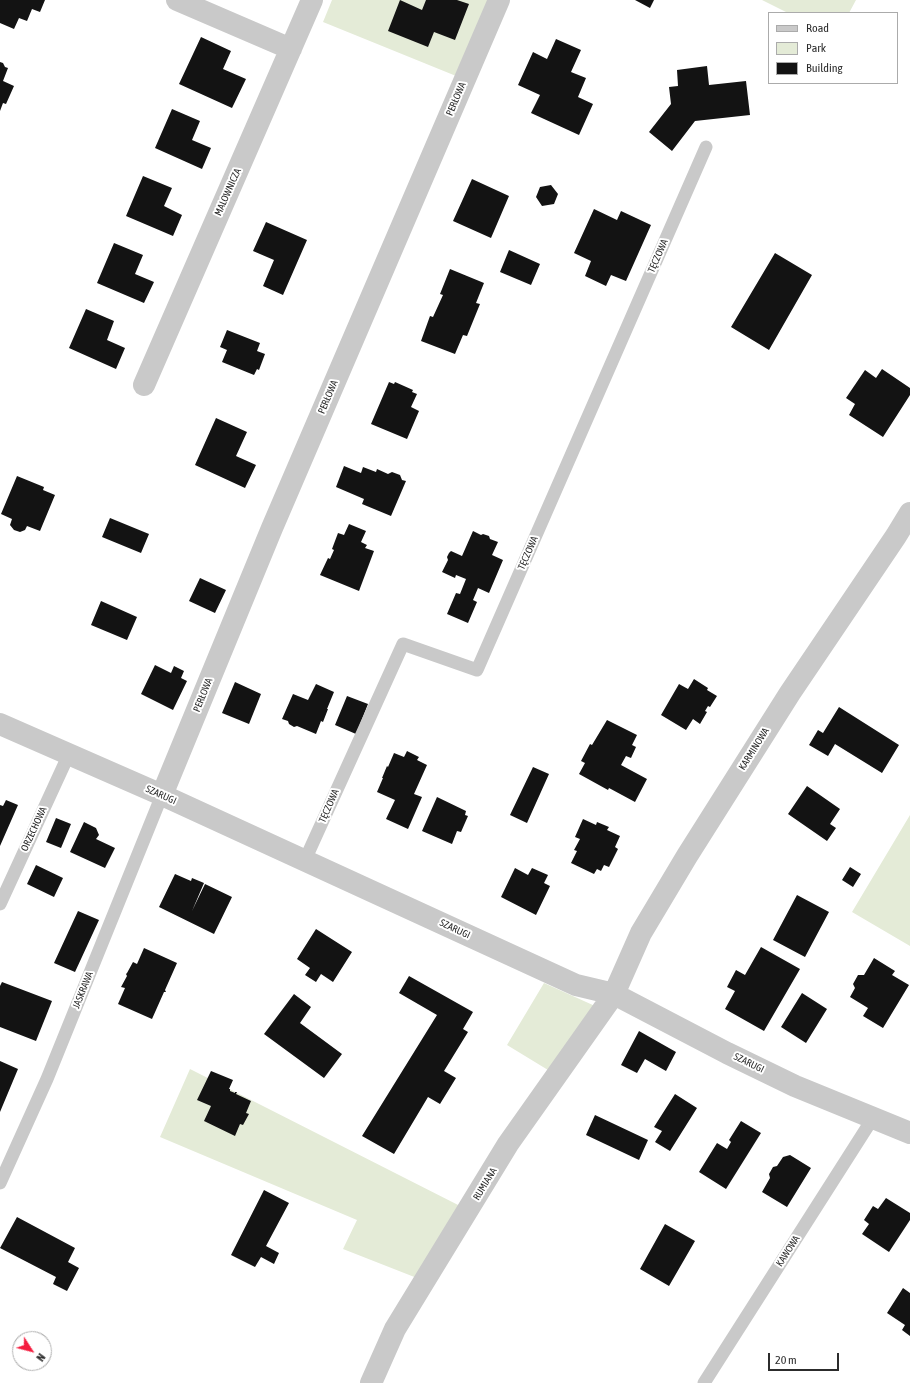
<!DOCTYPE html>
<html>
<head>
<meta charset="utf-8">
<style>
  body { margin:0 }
  #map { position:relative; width:910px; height:1383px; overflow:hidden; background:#fff; font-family:"Asap Condensed",sans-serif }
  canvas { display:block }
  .legend { position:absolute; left:768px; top:12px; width:130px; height:72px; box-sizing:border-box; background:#fff; border:1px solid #ababab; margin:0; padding:5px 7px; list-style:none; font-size:12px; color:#2c2c2c }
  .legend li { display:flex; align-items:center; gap:8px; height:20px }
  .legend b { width:20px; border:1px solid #ababab }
  .north { position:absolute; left:12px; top:1331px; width:40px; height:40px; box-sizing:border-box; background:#fff; border:1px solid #ababab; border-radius:50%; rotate:126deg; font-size:11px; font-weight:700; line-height:16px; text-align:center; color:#2c2c2c }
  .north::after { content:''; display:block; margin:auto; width:14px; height:18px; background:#f41d3f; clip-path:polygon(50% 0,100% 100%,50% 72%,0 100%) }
  .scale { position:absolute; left:768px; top:1353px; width:71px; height:18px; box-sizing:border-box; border:2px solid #2c2c2c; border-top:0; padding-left:5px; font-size:12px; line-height:14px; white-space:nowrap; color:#2c2c2c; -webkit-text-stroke:3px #fff; paint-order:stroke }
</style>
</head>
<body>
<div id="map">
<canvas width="910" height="1383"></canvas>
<ul class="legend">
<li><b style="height:5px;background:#c9c9c9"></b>Road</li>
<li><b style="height:11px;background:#e4ebd7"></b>Park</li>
<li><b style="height:11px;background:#131313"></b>Building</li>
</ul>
<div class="north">N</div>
<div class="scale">20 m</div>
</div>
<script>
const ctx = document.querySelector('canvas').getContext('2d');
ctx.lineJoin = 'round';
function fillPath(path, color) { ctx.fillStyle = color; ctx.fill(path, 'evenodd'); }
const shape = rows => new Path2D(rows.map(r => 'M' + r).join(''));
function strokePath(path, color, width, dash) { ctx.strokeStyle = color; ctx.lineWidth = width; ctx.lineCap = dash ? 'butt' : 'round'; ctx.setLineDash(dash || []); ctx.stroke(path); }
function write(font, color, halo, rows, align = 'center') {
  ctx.font = font + ' "Asap Condensed",sans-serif'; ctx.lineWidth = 4; ctx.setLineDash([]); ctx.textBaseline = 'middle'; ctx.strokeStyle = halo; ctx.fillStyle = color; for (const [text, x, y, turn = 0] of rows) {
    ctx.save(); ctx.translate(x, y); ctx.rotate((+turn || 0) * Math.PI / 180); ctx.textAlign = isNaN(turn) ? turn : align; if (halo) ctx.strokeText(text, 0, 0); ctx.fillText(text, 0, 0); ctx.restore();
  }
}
const green = shape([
  [332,0,494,0,461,78,323,22],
  [762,0,856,0,849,13,788,13],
  [910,815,910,946,852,912],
  [544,983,595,1006,548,1070,507,1045],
  [190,1069,466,1209,422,1280,343,1249,357,1220,160,1137]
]);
const building = shape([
  [0,0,45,0,40,12,32,9,27,21,19,18,14,29,0,23],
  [400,0,422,10,426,0,457,0,469,4,455,40,434,32,428,47,388,31],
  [635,0,654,0,650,8],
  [201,37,231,51,223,69,246,79,232,108,179,84],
  [556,39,581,50,571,72,586,78,578,97,593,104,579,135,531,113,540,95,518,85,533,52,547,59],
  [0,62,3,63,5,67,8,68,3,81,14,86,6,104,3,103,0,111],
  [707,66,709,85,746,81,750,115,695,121,672,151,649,132,671,104,669,87,678,86,677,70],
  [172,109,200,121,192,140,211,148,202,169,155,148],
  [143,176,172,188,164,206,182,215,173,236,126,216],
  [472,179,509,196,491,238,453,221],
  [551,185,558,194,554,204,542,206,536,197,540,187],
  [594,209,617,220,621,211,651,225,626,281,611,275,606,286,585,276,591,261,574,253],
  [266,222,307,240,283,295,263,286,274,260,253,251],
  [114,243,143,255,135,274,154,282,144,303,97,283],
  [509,250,540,264,531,285,500,272],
  [775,253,812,275,769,350,731,327],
  [450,269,484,283,476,303,480,304,467,336,463,335,455,354,421,341,430,316,433,317,443,295,440,294],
  [86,309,114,321,107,340,125,348,116,369,69,348],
  [227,330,260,343,257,351,265,354,259,370,257,369,254,375,222,362,227,350,220,347],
  [882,369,910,388,910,395,883,437,849,415,855,404,846,398,865,370,876,378],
  [389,382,394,384,395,382,413,390,412,392,417,394,411,407,419,411,407,439,371,424],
  [216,418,247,432,236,456,256,465,245,488,195,465],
  [344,466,361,473,363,467,376,472,377,469,388,474,392,472,400,475,402,480,406,481,391,516,362,504,364,499,336,487],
  [17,476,44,487,43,490,55,495,40,531,27,526,25,530,20,532,14,530,10,525,12,519,1,514],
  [110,518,149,534,141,553,102,537],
  [349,524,366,531,361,542,367,545,365,548,374,551,359,591,320,575,328,558,330,559,334,550,332,549,338,533,344,535],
  [473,531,481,535,483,534,489,536,490,539,498,542,492,555,503,560,489,593,478,588,473,600,477,602,468,623,447,614,456,593,460,594,466,579,456,575,455,578,442,572,448,560,447,557,449,553,451,551,462,556],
  [200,578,226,590,215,613,189,601],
  [101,601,137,617,127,640,91,625],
  [155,665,171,673,174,666,184,671,181,678,187,681,173,710,141,694],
  [694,679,708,688,707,690,717,696,710,707,708,706,705,711,707,712,700,724,693,719,686,730,661,715,679,684,688,689],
  [235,682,261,694,249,724,222,713],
  [316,684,334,692,327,709,328,709,323,722,321,721,316,734,297,726,294,727,289,724,288,721,282,719,293,694,308,700],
  [347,696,368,704,356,734,335,725],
  [839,707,899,745,882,773,835,744,828,756,809,745,818,730,823,733],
  [607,720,637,735,632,745,636,747,631,758,626,756,621,765,647,779,635,802,609,788,608,790,579,774,585,763,581,761,590,744,592,745],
  [407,751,419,757,417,760,427,765,414,794,422,797,408,829,386,819,395,800,377,792,383,778,382,778,387,766,388,767,394,753,404,757],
  [533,767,549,774,527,823,510,815],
  [807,786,840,809,830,824,836,828,827,841,788,814],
  [437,797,466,811,465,815,468,816,461,832,457,831,452,844,422,831],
  [6,800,18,805,0,846,0,805,3,806],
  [56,818,71,824,61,848,46,842],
  [583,819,596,825,597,822,609,827,607,830,620,836,615,847,618,849,609,867,604,865,601,871,597,869,594,874,571,863,577,851,574,850,580,839,575,837],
  [84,822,96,828,99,835,96,839,115,848,105,868,70,852],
  [36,865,63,878,54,897,27,884],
  [850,867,861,874,853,887,842,880],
  [515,868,528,875,532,868,548,875,544,883,550,886,536,915,501,897],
  [175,874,191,881,192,878,204,883,192,911,205,884,232,897,214,934,159,907],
  [797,895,829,912,805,957,773,940],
  [78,911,99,920,75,972,54,963],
  [316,929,352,952,333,982,321,974,316,982,305,975,310,968,297,959],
  [761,947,800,969,764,1031,725,1009,735,991,727,987,736,970,745,975],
  [144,948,177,963,165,990,166,992,164,992,152,1019,118,1004,125,988,121,987,127,976,126,974,127,973,133,962,137,964],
  [874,958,895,971,892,975,909,985,883,1028,863,1016,868,1008,850,997,855,988,853,984,858,975,864,975],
  [409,976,473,1012,463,1029,468,1032,444,1071,456,1078,440,1104,428,1097,394,1154,362,1136,437,1015,399,993],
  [2,982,52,1001,36,1041,0,1027,0,986],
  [802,993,827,1009,806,1043,781,1027],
  [294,994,311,1007,300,1023,342,1054,324,1078,264,1034],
  [639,1031,676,1052,666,1071,645,1059,637,1073,621,1065],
  [0,1061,18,1069,0,1112],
  [211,1071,233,1080,229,1089,230,1089,230,1091,235,1093,235,1092,237,1092,236,1094,251,1101,246,1113,249,1114,243,1125,240,1124,235,1136,204,1121,211,1106,197,1100],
  [675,1094,697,1108,670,1151,655,1142,662,1131,654,1127],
  [595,1115,648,1140,639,1160,586,1135],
  [741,1121,761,1133,726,1189,699,1172,717,1143,727,1149,731,1142,729,1140],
  [790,1155,811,1168,787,1207,762,1192,770,1178,769,1174,773,1167,777,1166,783,1157],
  [264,1190,289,1203,266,1246,279,1253,274,1264,261,1257,255,1267,231,1255],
  [886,1198,910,1213,910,1220,889,1252,862,1234,869,1224,864,1220,873,1206,878,1209],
  [17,1217,75,1248,68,1262,79,1268,67,1291,53,1284,56,1277,0,1248],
  [665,1224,695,1241,669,1286,640,1269],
  [903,1288,910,1293,910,1336,902,1330,905,1325,887,1313]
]);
const lane = shape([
  [305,860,403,644,477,670,706,147],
  [0,904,69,754],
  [0,1183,47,1079,162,795],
  [704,1383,873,1118]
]);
const street = shape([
  [177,0,291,49],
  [144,385,312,0],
  [0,724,162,795,576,985,614,994,727,1053,795,1086,910,1133],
  [162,795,272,528,499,0],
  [371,1383,395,1329,508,1144,614,994,641,933,687,856,790,693,896,536,910,513]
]);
const streetNames = [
  ["PERŁOWA",456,99,-67],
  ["MALOWNICZA",228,192,-66],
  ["TĘCZOWA",658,256,-66],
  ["PERŁOWA",328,397,-67],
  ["TĘCZOWA",528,553,-66],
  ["PERŁOWA",203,695,-68],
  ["KARMINOWA",754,749,-58],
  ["SZARUGI",161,795,24],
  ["TĘCZOWA",329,806,-66],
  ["ORZECHOWA",34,829,-65],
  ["SZARUGI",455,929,25],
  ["JASKRAWA",83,990,-68],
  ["SZARUGI",749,1063,26],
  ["RUMIANA",485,1184,-59],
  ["KAWOWA",788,1251,-57]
];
fillPath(green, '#e4ebd7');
fillPath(building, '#131313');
strokePath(lane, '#c9c9c9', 13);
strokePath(street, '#c9c9c9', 22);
write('10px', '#2c2c2c', '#fff', streetNames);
</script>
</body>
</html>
